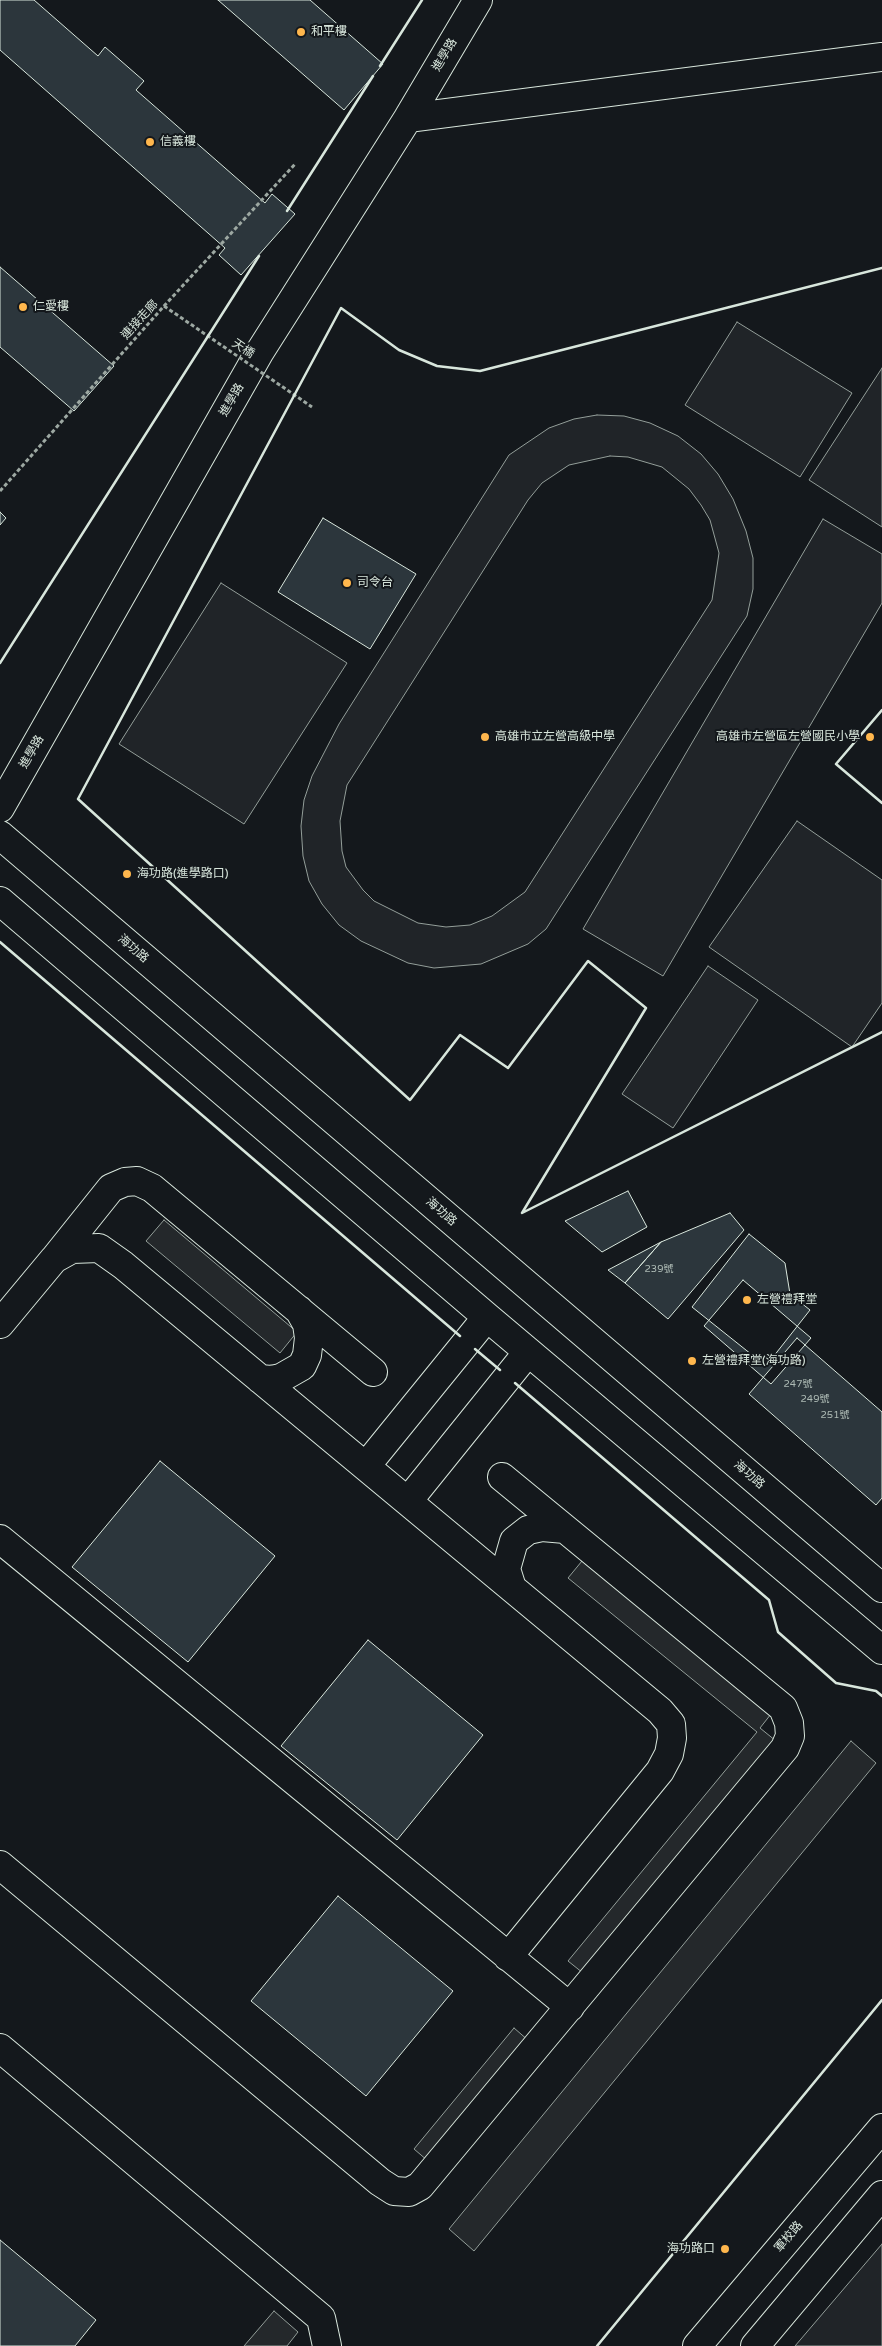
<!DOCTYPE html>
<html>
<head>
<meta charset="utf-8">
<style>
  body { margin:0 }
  canvas { display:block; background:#14181c }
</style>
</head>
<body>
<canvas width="882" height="2346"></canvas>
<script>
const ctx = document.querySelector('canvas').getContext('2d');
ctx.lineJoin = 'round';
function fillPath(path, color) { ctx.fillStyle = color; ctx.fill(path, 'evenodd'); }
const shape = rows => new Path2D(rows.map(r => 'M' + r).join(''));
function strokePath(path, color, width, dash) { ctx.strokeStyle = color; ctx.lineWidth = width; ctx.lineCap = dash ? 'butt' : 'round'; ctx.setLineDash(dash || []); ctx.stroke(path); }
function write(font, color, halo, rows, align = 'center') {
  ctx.font = font + ' "Varela Round","Noto Sans TC",sans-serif'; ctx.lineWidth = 4; ctx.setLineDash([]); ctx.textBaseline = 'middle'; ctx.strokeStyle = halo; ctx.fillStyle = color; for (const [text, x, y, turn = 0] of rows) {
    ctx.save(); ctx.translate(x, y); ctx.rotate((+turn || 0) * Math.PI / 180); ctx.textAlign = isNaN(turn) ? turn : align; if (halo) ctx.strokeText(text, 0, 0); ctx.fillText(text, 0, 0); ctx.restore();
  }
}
const green = shape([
  [737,322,852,393,800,477,685,405,737,322],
  [882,368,882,527,809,480,882,368],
  [597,415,624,416,650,423,678,436,701,454,718,474,733,499,746,531,753,558,753,589,747,616,546,929,528,944,481,964,434,968,408,963,361,941,339,925,322,904,309,881,303,856,301,826,304,800,312,776,339,724,509,455,549,428,574,419,597,415],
  [610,456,628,457,662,467,689,489,701,505,710,520,719,553,712,600,525,892,492,916,470,925,446,927,418,923,374,901,363,890,346,867,342,851,340,821,347,785,528,500,542,483,569,465,610,456],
  [823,519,882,554,882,603,663,976,583,929,823,519],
  [221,583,347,663,244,824,119,744,221,583],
  [797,821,882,880,882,1003,852,1047,709,947,797,821],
  [708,966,758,1000,673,1128,622,1094,708,966],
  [882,2244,882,2346,795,2346,882,2244]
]);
const parking = shape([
  [164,1220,297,1332,280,1353,146,1241,164,1220],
  [582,1561,771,1714,760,1728,776,1741,583,1973,568,1961,757,1732,568,1578,582,1561],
  [851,1741,876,1763,474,2251,449,2229,851,1741],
  [514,2028,529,2041,428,2161,414,2149,514,2028],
  [274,2311,298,2332,287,2346,244,2346,274,2311]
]);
const building = shape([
  [0,0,34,0,98,56,105,47,144,81,136,90,265,203,272,194,295,214,241,275,219,255,225,248,0,50,0,0],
  [218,0,310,0,383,64,344,110,218,0],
  [0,267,114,366,74,411,0,347,0,267],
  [0,512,6,518,0,525,0,512],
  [323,518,416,574,370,649,278,592,323,518],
  [628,1191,647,1227,602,1252,565,1221,628,1191],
  [730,1213,744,1230,668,1319,625,1283,661,1242,730,1213],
  [749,1234,785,1263,790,1294,810,1310,766,1366,692,1307,749,1234],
  [661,1242,625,1283,608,1270,661,1242],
  [743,1280,811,1338,771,1384,704,1326,743,1280],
  [797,1338,882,1412,882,1498,876,1505,749,1394,797,1338],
  [160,1461,275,1556,188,1662,72,1567,160,1461],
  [368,1640,483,1735,397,1840,281,1746,368,1640],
  [338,1896,453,1991,366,2096,251,2001,338,1896],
  [0,2240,96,2320,75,2346,0,2346,0,2240]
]);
const path = shape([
  [0,491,164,306,296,163]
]);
const minor = shape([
  [408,118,882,57],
  [0,808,259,353,408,118,478,0],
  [0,835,882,1588],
  [0,901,487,1317,882,1650],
  [55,1258,111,1188,125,1182,137,1181,152,1188,373,1372],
  [0,1324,54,1259,72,1249,99,1248,123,1265,660,1711,671,1724,672,1738,669,1754,660,1771,508,1957],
  [260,1379,271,1380,281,1378,302,1366,307,1355,309,1338,307,1324,299,1310],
  [366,1466,487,1317],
  [408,1501,528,1352],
  [0,1539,570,2007],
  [512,1588,506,1569,514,1541,528,1530,542,1527,565,1529],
  [0,1865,380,2182,394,2191,409,2192,420,2186,785,1748,790,1736,789,1723,783,1708,502,1477],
  [0,2048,321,2318,327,2346],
  [697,2346,882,2128],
  [755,2346,882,2195]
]);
const pathBridge = shape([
  [164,306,312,407]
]);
const wall = shape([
  [380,66,422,0],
  [287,211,373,76],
  [882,268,480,371,437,366,399,350,341,308,78,799,410,1100,460,1035,508,1068,588,961,646,1008,522,1213,882,1032],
  [0,663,259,256],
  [882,710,836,764,882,803],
  [0,942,460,1336],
  [475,1349,500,1370],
  [515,1383,769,1600,778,1632,836,1683,876,1691,882,1696],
  [597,2346,882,2000]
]);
const markers = [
  [301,32,5,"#ffb74d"],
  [150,142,5,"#ffb74d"],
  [23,307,5,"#ffb74d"],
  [347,583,5,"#ffb74d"],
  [485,737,5,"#ffb74d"],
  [870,737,5,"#ffb74d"],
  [127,874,5,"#ffb74d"],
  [747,1300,5,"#ffb74d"],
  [692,1361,5,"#ffb74d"],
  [725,2249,5,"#ffb74d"]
];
const numberNames = [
  ["239號",659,1269],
  ["247號",798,1384],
  ["249號",815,1399],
  ["251號",835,1415]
];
const poiNames = [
  ["和平樓",311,32],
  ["信義樓",160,142],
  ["仁愛樓",33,307],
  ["司令台",357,583],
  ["高雄市立左營高級中學",495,737],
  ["高雄市左營區左營國民小學",860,737,"right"],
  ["海功路(進學路口)",137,874],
  ["左營禮拜堂",757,1300],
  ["左營禮拜堂(海功路)",702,1361],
  ["海功路口",715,2249,"right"]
];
const streetNames = [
  ["進學路",445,55,-59],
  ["連接走廊",140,320,-48],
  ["天橋",243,349,34],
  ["進學路",232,400,-60],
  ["進學路",32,752,-60],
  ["海功路",133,949,40],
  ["海功路",441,1212,41],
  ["海功路",749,1475,41],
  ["軍校路",789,2237,-50]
];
fillPath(green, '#202428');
strokePath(green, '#939e99', 1);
fillPath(parking, '#24282b');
strokePath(parking, '#939e99', 1);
fillPath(building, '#2c363c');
strokePath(building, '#d8e6dc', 1);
strokePath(minor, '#d8e6dc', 30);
strokePath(path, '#9da8a2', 3, [4, 2.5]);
strokePath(minor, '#14181c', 28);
strokePath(pathBridge, '#9da8a2', 3, [4, 2.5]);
strokePath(wall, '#d8e6dc', 2.5);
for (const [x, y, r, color] of markers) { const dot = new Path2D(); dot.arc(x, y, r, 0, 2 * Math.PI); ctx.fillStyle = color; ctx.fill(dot); strokePath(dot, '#14181c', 2); }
write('10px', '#adbab4', null, numberNames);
write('12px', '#d8e6dc', '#14181c', poiNames, 'left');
write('12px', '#d8e6dc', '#14181c', streetNames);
</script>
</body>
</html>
